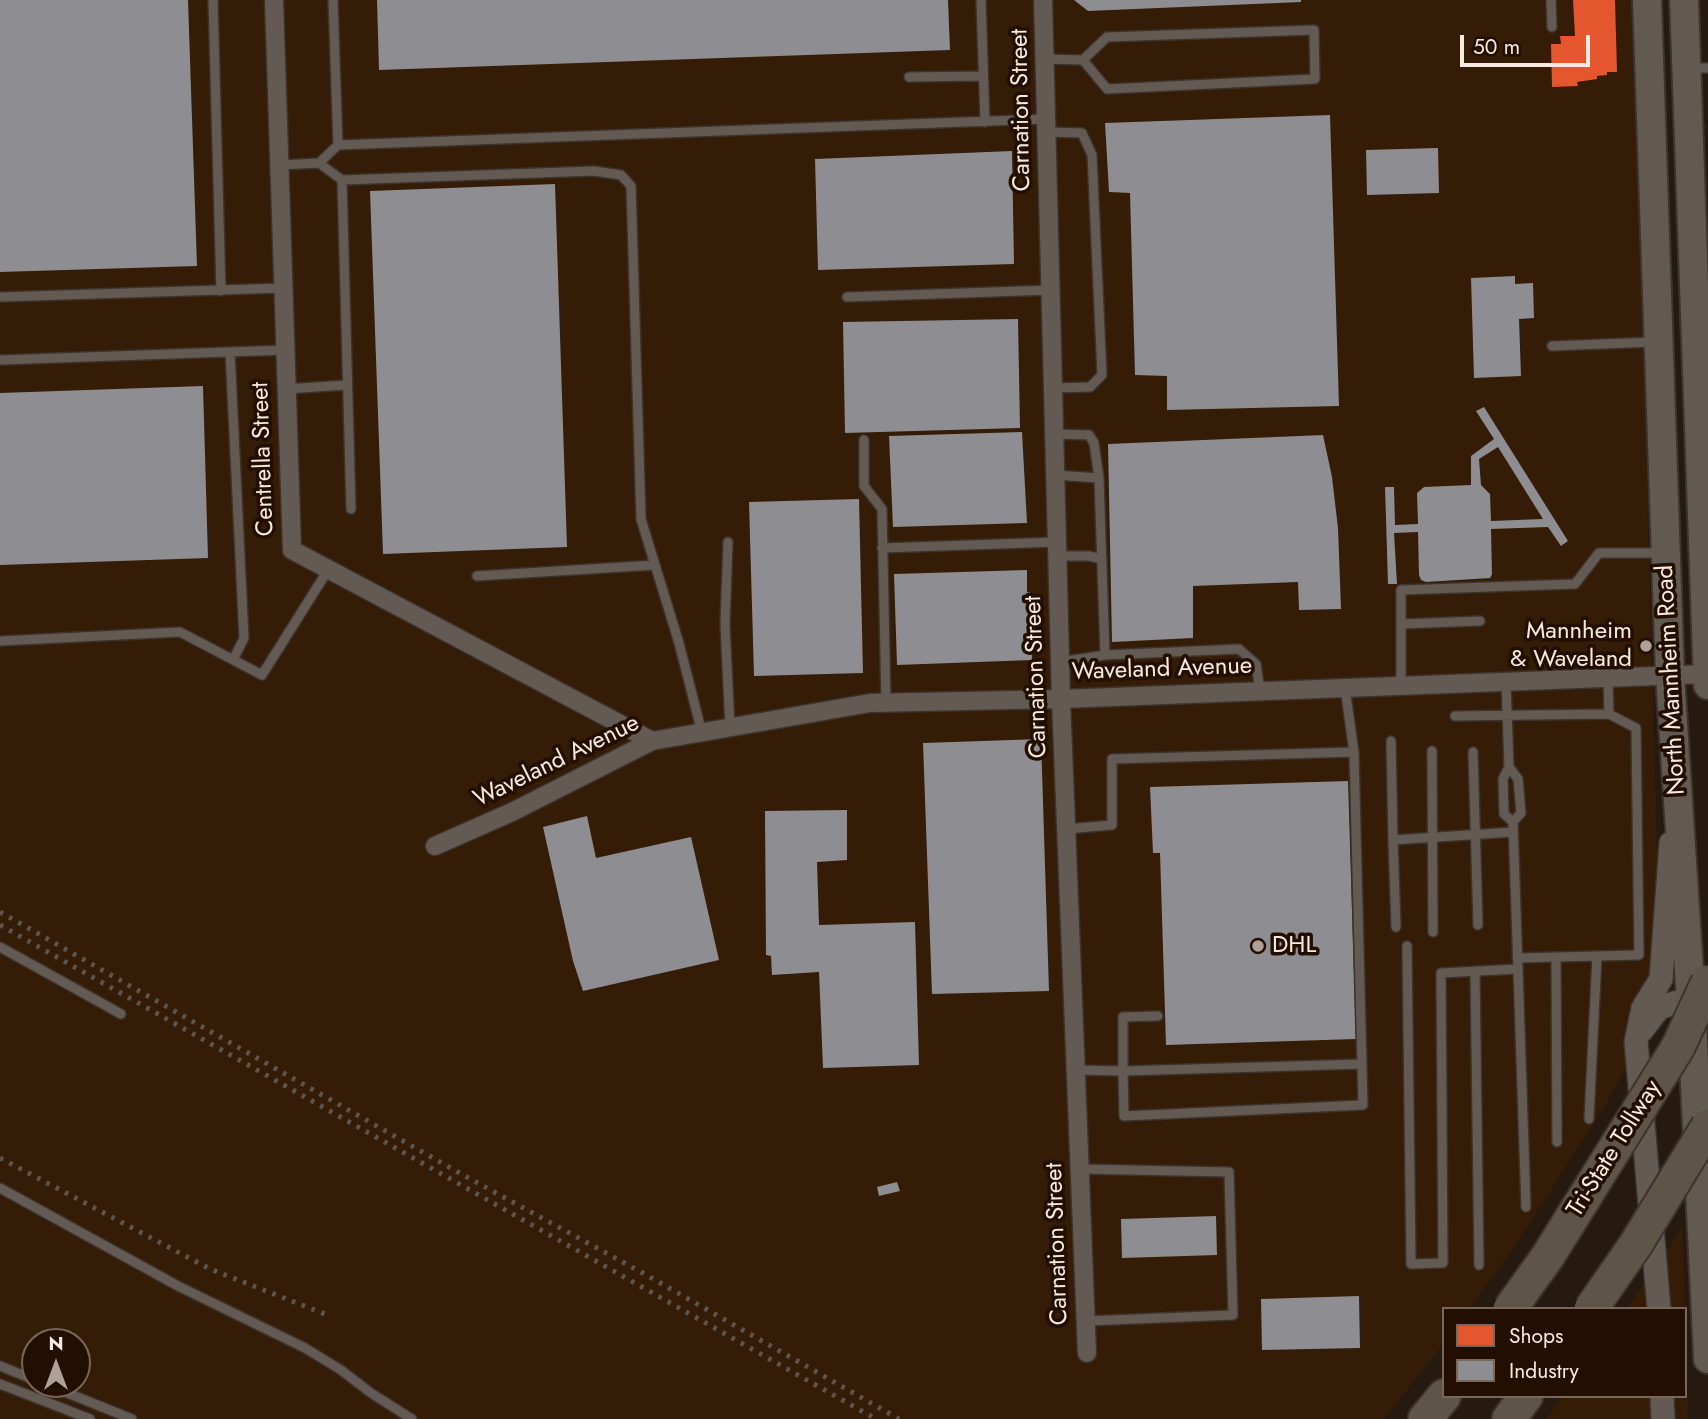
<!DOCTYPE html>
<html>
<head>
<meta charset="utf-8">
<style>
  body { margin:0 }
  #map { position:relative; width:1708px; height:1419px; overflow:hidden; background:#251910; font-family:Jost,sans-serif }
  canvas { display:block }
  .legend { position:absolute; left:1442px; top:1307px; width:245px; height:91px; box-sizing:border-box; background:#220f02; border:2px solid #78675b; margin:0; padding:9px 12px; list-style:none; font-size:21px; color:#f9eae0 }
  .legend li { display:flex; align-items:center; gap:14px; height:35px }
  .legend b { width:35px; border:2px solid #78675b }
  .north { position:absolute; left:21px; top:1328px; width:70px; height:70px; box-sizing:border-box; background:#220f02; border:2px solid #78675b; border-radius:50%; rotate:0deg; font-size:19px; font-weight:700; line-height:28px; text-align:center; color:#f9eae0 }
  .north::after { content:''; display:block; margin:auto; width:24px; height:32px; background:#afa197; clip-path:polygon(50% 0,100% 100%,50% 72%,0 100%) }
  .scale { position:absolute; left:1460px; top:35px; width:130px; height:32px; box-sizing:border-box; border:4px solid #f9eae0; border-top:0; padding-left:9px; font-size:21px; line-height:24px; white-space:nowrap; color:#f9eae0; -webkit-text-stroke:5px #220f02; paint-order:stroke }
</style>
</head>
<body>
<div id="map">
<canvas width="1708" height="1419"></canvas>
<ul class="legend">
<li><b style="height:19px;background:#e4572e"></b>Shops</li>
<li><b style="height:19px;background:#8d8d92"></b>Industry</li>
</ul>
<div class="north">N</div>
<div class="scale">50 m</div>
</div>
<script>
const ctx = document.querySelector('canvas').getContext('2d');
ctx.lineJoin = 'round';
function fillPath(path, color) { ctx.fillStyle = color; ctx.fill(path, 'evenodd'); }
const shape = rows => new Path2D(rows.map(r => 'M' + r).join(''));
function strokePath(path, color, width, dash) { ctx.strokeStyle = color; ctx.lineWidth = width; ctx.lineCap = dash ? 'butt' : 'round'; ctx.setLineDash(dash || []); ctx.stroke(path); }
function write(font, color, halo, rows, align = 'center') {
  ctx.font = font + ' Jost,sans-serif'; ctx.lineWidth = 7; ctx.setLineDash([]); ctx.textBaseline = 'middle'; ctx.strokeStyle = halo; ctx.fillStyle = color; for (const [text, x, y, turn = 0] of rows) {
    ctx.save(); ctx.translate(x, y); ctx.rotate((+turn || 0) * Math.PI / 180); ctx.textAlign = isNaN(turn) ? turn : align; if (halo) ctx.strokeText(text, 0, 0); ctx.fillText(text, 0, 0); ctx.restore();
  }
}
const built = shape([
  [0,0,1634,0,1661,1003,1608,1101,1509,1255,1469,1309,1444,1309,1444,1343,1384,1419,0,1419],
  [35,1342,77,1342,77,1384,35,1384],
  [1682,1226,1685,1309,1626,1309,1663,1257],
  [1685,1329,1688,1419,1546,1419,1563,1396,1685,1396]
]);
const shops = shape([
  [1573,0,1615,0,1617,72,1607,72,1607,75,1597,76,1597,79,1577,82,1578,86,1552,87,1551,44,1561,44,1560,36,1575,36]
]);
const industry = shape([
  [0,0,188,0,197,266,0,272],
  [377,0,948,0,950,50,379,70],
  [1074,0,1301,0,1301,2,1088,11],
  [1330,115,1339,406,1167,410,1167,376,1135,375,1130,193,1109,192,1105,123],
  [1438,148,1439,193,1367,195,1366,150],
  [1012,151,1014,264,818,270,815,159],
  [555,184,567,547,383,554,370,191],
  [1515,276,1515,284,1533,283,1534,318,1519,319,1521,376,1474,378,1471,278],
  [1018,319,1020,428,845,433,843,322],
  [203,386,208,558,0,565,0,393],
  [1484,407,1568,541,1561,546,1548,527,1491,529,1492,574,1490,578,1426,582,1421,580,1419,575,1418,532,1394,533,1397,584,1388,584,1385,487,1394,487,1395,525,1418,524,1417,493,1424,487,1471,485,1471,456,1494,439,1476,411],
  [1498,447,1543,519,1491,521,1490,494,1481,485,1479,459],
  [1022,432,1027,523,893,527,889,436],
  [1323,435,1332,477,1338,528,1341,609,1299,610,1298,582,1193,586,1193,638,1112,642,1108,444],
  [859,499,863,673,754,676,749,502],
  [1027,570,1027,592,1030,592,1032,660,897,665,894,574],
  [1041,739,1049,991,932,994,923,743],
  [1348,781,1356,1039,1166,1045,1160,853,1153,853,1150,787],
  [847,810,847,860,817,862,819,925,915,922,919,1065,823,1068,819,972,772,975,771,956,766,955,765,811],
  [587,816,596,858,691,837,719,960,583,991,573,961,543,827],
  [897,1182,900,1191,879,1196,877,1187],
  [1216,1216,1217,1255,1122,1258,1121,1219],
  [1359,1296,1360,1348,1262,1350,1261,1299]
]);
const service = shape([
  [213,0,221,291],
  [333,0,338,145],
  [981,0,985,122],
  [1551,0,1552,27],
  [1045,59,1083,60,1107,37,1314,30,1315,79,1107,89,1083,60],
  [1689,68,1708,68],
  [909,77,983,76],
  [1047,132,1082,133,1092,155,1102,375,1090,387,1053,388],
  [319,163,342,180,594,171,621,175,631,186,641,519,679,643,702,733],
  [280,165,319,163,338,145,1046,119],
  [342,180,351,509],
  [0,297,283,288],
  [847,297,1051,290],
  [1552,346,1653,342],
  [230,352,244,638,233,660],
  [0,360,285,350],
  [286,389,346,385],
  [1054,434,1089,435,1094,443,1099,478,1105,655],
  [864,440,864,486,882,509,886,703],
  [1055,475,1099,478],
  [728,542,725,624,730,728],
  [882,548,1057,542],
  [1058,556,1089,556,1102,559],
  [477,576,655,565],
  [1401,624,1480,621],
  [0,641,180,632,262,675,328,570],
  [1060,662,1105,655,1239,649,1256,664,1260,691],
  [1506,682,1509,767,1503,779,1504,814,1513,822],
  [1401,686,1401,590,1575,584,1599,553,1661,553],
  [1455,716,1609,714,1608,678],
  [1391,741,1393,840,1513,832],
  [1432,751,1433,932],
  [1473,752,1478,925],
  [1509,767,1518,779,1521,813,1513,822,1526,1207],
  [1066,829,1112,825,1112,759,1354,752,1345,688],
  [1393,840,1396,927],
  [1407,946,1411,1264,1443,1263,1441,973,1518,969],
  [0,947,121,1014],
  [1556,957,1557,1142],
  [1517,958,1639,955,1636,728,1609,714],
  [1475,971,1479,1265],
  [1158,1016,1123,1017,1123,1071,1362,1064],
  [1076,1070,1123,1071,1124,1116,1363,1105,1354,752],
  [1589,1119,1597,956],
  [1080,1169,1229,1172,1233,1315,1086,1321],
  [0,1188,178,1286,305,1348,341,1370,371,1393,412,1419],
  [0,1366,35,1380],
  [0,1384,90,1419],
  [45,1384,132,1419]
]);
const minor = shape([
  [274,0,292,550,652,741],
  [1043,0,1061,699,1087,1353],
  [435,846,512,812,652,741,870,703,1061,699,1707,674]
]);
const tertiary = shape([
  [1642,1030,1659,1008,1674,1003,1691,1001],
  [1659,1309,1636,1042,1643,1008,1661,979,1671,843],
  [1662,1396,1663,1419]
]);
const primary = shape([
  [1647,0,1670,676,1691,1001,1708,1359],
  [1684,0,1708,685]
]);
const motorway = shape([
  [1425,1419,1444,1396],
  [1509,1419,1526,1396]
]);
const rail = shape([
  [0,912,463,1175,641,1272,899,1419],
  [0,925,876,1419],
  [0,1158,210,1269,330,1316]
]);
const motorwayBridge = shape([
  [1510,1309,1548,1256,1678,1047,1708,982],
  [1591,1309,1636,1244,1708,1126]
]);
const markers = [
  [1646,646,7,"#afa197"],
  [1258,946,7,"#afa197"]
];
const streetNames = [
  ["Carnation Street",1022,110,-91],
  ["Centrella Street",264,459,-92],
  ["Waveland Avenue",1162,670,-2],
  ["Carnation Street",1037,677,-92],
  ["North Mannheim Road",1672,680,-93],
  ["Waveland Avenue",557,762,-26],
  ["Tri-State Tollway",1615,1149,-58],
  ["Carnation Street",1058,1244,-92]
];
const poiNames = [
  ["Mannheim",1632,632],
  ["& Waveland",1632,660],
  ["DHL",1272,946,"left"]
];
fillPath(built, '#341c07');
fillPath(shops, '#e4572e');
fillPath(industry, '#8d8d92');
strokePath(service, '#3c332c', 12);
strokePath(minor, '#3c332c', 21);
strokePath(tertiary, '#3c332c', 26);
strokePath(primary, '#3c332c', 32);
strokePath(motorway, '#3c332c', 37);
strokePath(service, '#645a54', 9);
strokePath(minor, '#645a54', 18);
strokePath(tertiary, '#645a54', 23);
strokePath(primary, '#625a50', 28);
strokePath(motorway, '#5f5448', 33);
strokePath(rail, '#5e554d', 5, [3.5, 7]);
strokePath(motorwayBridge, '#3c332c', 37, []);
strokePath(motorwayBridge, '#5f5448', 33);
for (const [x, y, r, color] of markers) { const dot = new Path2D(); dot.arc(x, y, r, 0, 2 * Math.PI); ctx.fillStyle = color; ctx.fill(dot); strokePath(dot, '#220f02', 2.5); }
write('24px', '#f9eae0', '#220f02', streetNames);
write('24px', '#f9eae0', '#220f02', poiNames, 'right');
</script>
</body>
</html>
